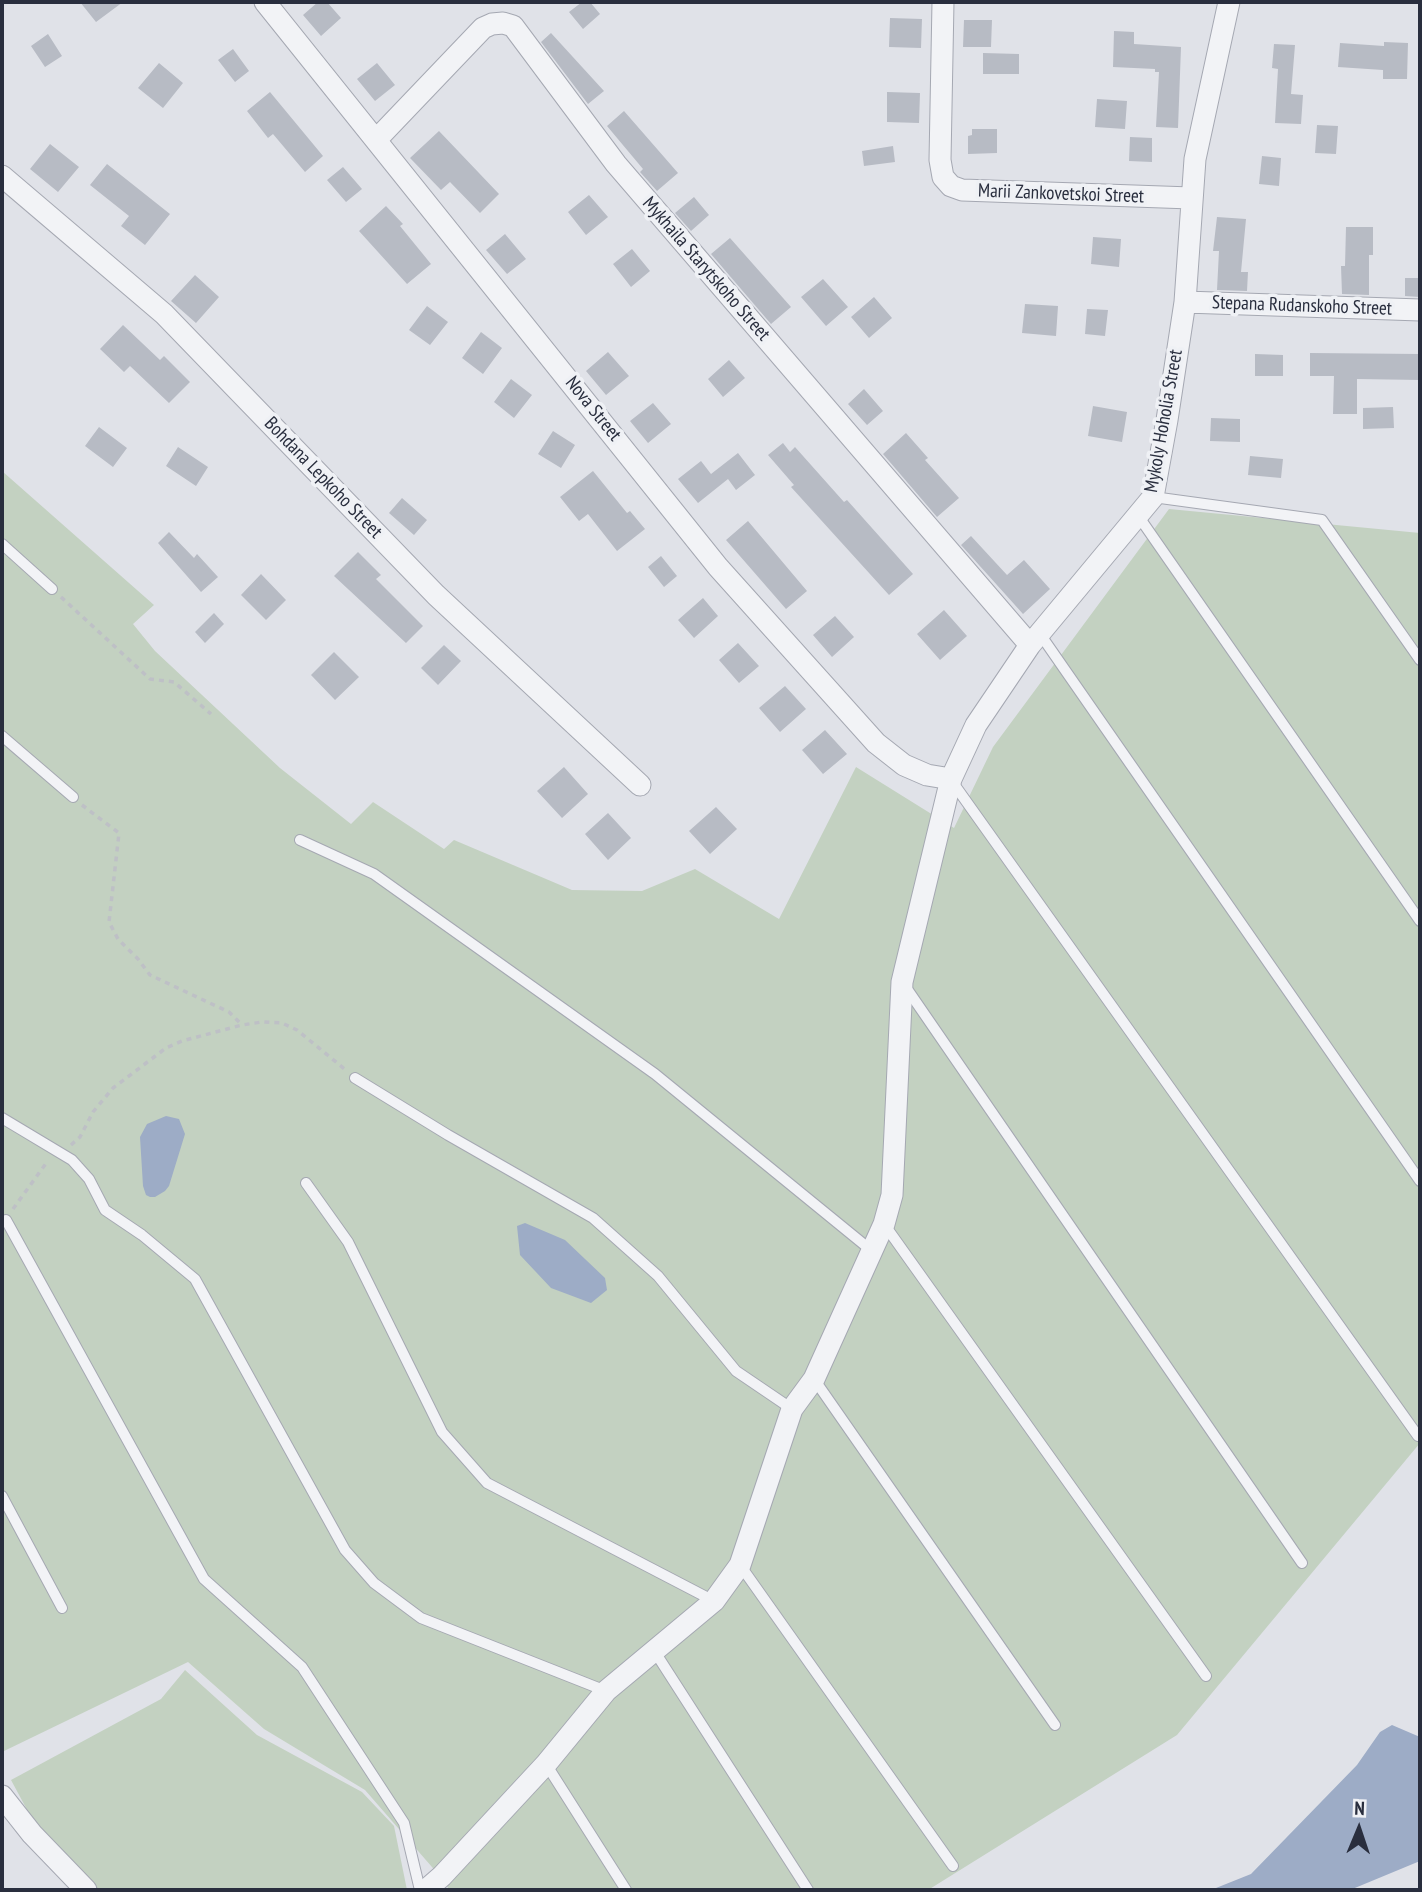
<!DOCTYPE html>
<html>
<head>
<meta charset="utf-8">
<style>
  body { margin:0 }
  #map { position:relative; width:1422px; height:1892px; overflow:hidden; background:#e0e2e8; font-family:"PT Sans Narrow",sans-serif }
  canvas { display:block }
  .frame { position:absolute; inset:0; border:4px solid #292e3e; pointer-events:none }
  .north { position:absolute; left:1324px; top:1794px; width:70px; height:70px; -webkit-text-stroke:5px #eff1f5; paint-order:stroke; rotate:2deg; font-size:19px; font-weight:700; line-height:28px; text-align:center; color:#292e3e }
  .north::after { content:''; display:block; margin:auto; width:24px; height:32px; background:#292e3e; clip-path:polygon(50% 0,100% 100%,50% 72%,0 100%) }
</style>
</head>
<body>
<div id="map">
<canvas width="1422" height="1892"></canvas>
<div class="frame"></div>
<div class="north">N</div>
</div>
<script>
const ctx = document.querySelector('canvas').getContext('2d');
ctx.lineJoin = 'round';
function fillPath(path, color) { ctx.fillStyle = color; ctx.fill(path, 'evenodd'); }
const shape = rows => new Path2D(rows.map(r => 'M' + r).join(''));
function strokePath(path, color, width, dash) { ctx.strokeStyle = color; ctx.lineWidth = width; ctx.lineCap = dash ? 'butt' : 'round'; ctx.setLineDash(dash || []); ctx.stroke(path); }
function write(font, color, halo, rows, align = 'center') {
  ctx.font = font + ' "PT Sans Narrow",sans-serif'; ctx.lineWidth = 7; ctx.setLineDash([]); ctx.textBaseline = 'middle'; ctx.strokeStyle = halo; ctx.fillStyle = color; for (const [text, x, y, turn = 0] of rows) {
    ctx.save(); ctx.translate(x, y); ctx.rotate((+turn || 0) * Math.PI / 180); ctx.textAlign = isNaN(turn) ? turn : align; if (halo) ctx.strokeText(text, 0, 0); ctx.fillText(text, 0, 0); ctx.restore();
  }
}
const green = shape([
  [2,471,154,605,133,624,155,651,280,768,351,824,373,802,444,849,454,840,572,890,642,891,695,869,779,919,856,767,954,828,993,747,1169,509,1420,533,1420,1443,1177,1735,928,1890,449,1890,445,1882,365,1790,264,1729,188,1662,2,1752],
  [185,1670,257,1735,362,1792,394,1826,407,1890,95,1890,39,1832,11,1780,161,1699]
]);
const water = shape([
  [166,1116,179,1119,185,1134,169,1186,165,1191,155,1197,150,1197,146,1195,143,1186,140,1137,147,1124],
  [525,1223,565,1240,605,1278,607,1290,591,1303,551,1288,520,1255,517,1226],
  [1392,1725,1420,1737,1420,1861,1350,1890,1211,1890,1251,1874,1357,1765,1380,1732]
]);
const building = shape([
  [80,2,123,2,96,22],
  [318,2,327,2,341,18,321,36,303,15],
  [582,2,590,2,600,14,583,29,569,12],
  [890,18,922,19,921,48,889,47],
  [964,20,992,20,991,47,963,47],
  [1114,31,1134,32,1134,44,1181,47,1178,128,1156,127,1159,72,1155,72,1155,69,1113,67],
  [551,33,604,91,588,104,541,42],
  [48,34,62,56,45,67,31,46],
  [1384,42,1408,43,1407,79,1383,79,1383,70,1338,67,1340,43,1384,46],
  [1274,44,1295,45,1291,94,1303,95,1301,124,1275,123,1278,69,1272,68],
  [233,49,249,71,235,82,218,60],
  [983,53,1019,54,1019,74,983,74],
  [159,63,183,83,163,108,138,88],
  [377,63,395,85,375,101,357,79],
  [270,92,323,156,305,172,273,134,268,138,247,111],
  [887,92,920,93,919,123,887,122],
  [1097,99,1127,101,1125,129,1095,127],
  [624,111,678,173,657,191,640,172,643,169,607,126],
  [1317,125,1338,126,1336,154,1315,153],
  [972,129,997,129,997,153,968,154,968,136,972,135],
  [439,131,499,194,480,213,450,182,441,190,410,158],
  [1130,137,1152,138,1152,162,1129,161],
  [50,144,79,167,58,192,30,169],
  [893,146,895,162,864,166,862,151],
  [1262,156,1281,158,1279,186,1259,184],
  [107,164,170,214,145,245,121,226,129,216,90,185],
  [343,167,362,189,346,202,327,180],
  [589,195,608,217,586,235,568,212],
  [694,197,709,215,691,231,675,213],
  [386,206,403,224,400,226,431,264,407,284,359,231],
  [1217,217,1246,219,1241,272,1248,272,1247,291,1217,290,1219,251,1213,251],
  [1346,227,1373,227,1373,255,1369,255,1369,295,1342,294,1341,266,1345,266],
  [505,234,526,259,507,274,486,250],
  [1093,237,1121,239,1119,267,1091,264],
  [730,238,791,307,771,324,711,254],
  [632,249,650,271,631,287,613,264],
  [195,275,219,297,196,323,171,301],
  [1405,278,1420,278,1420,297,1405,296],
  [823,279,848,307,826,326,801,297],
  [874,297,892,318,869,338,851,317],
  [1025,304,1058,306,1056,336,1022,333],
  [427,306,448,322,430,345,409,330],
  [1087,309,1108,310,1105,336,1085,334],
  [123,325,160,360,164,356,190,382,169,403,130,366,124,372,100,349],
  [481,332,502,348,483,374,462,358],
  [608,352,629,376,606,395,586,371],
  [1310,353,1420,354,1420,380,1357,379,1357,414,1333,414,1334,376,1310,376],
  [1255,354,1283,355,1283,376,1255,376],
  [729,360,745,378,723,397,708,379],
  [511,379,532,395,514,418,494,402],
  [864,389,883,411,867,425,848,404],
  [653,403,671,424,648,443,630,421],
  [1093,406,1127,412,1122,442,1088,436],
  [1393,407,1394,428,1363,429,1363,408],
  [1211,418,1240,419,1240,442,1210,441],
  [99,427,127,448,113,467,85,446],
  [553,431,575,445,561,468,538,454],
  [906,433,928,458,925,460,959,498,937,517,883,454],
  [783,443,790,452,795,447,844,502,847,500,913,574,889,595,791,487,794,485,768,455],
  [178,447,208,467,196,486,166,466],
  [738,453,755,475,736,490,728,479,698,503,678,479,701,461,711,474],
  [1250,456,1283,459,1281,478,1248,475],
  [593,471,627,513,630,511,645,529,617,551,588,514,579,521,560,497],
  [402,498,427,520,414,535,389,513],
  [748,521,807,591,786,609,726,540],
  [169,532,194,558,197,554,218,577,201,592,158,543],
  [971,536,1007,575,1024,560,1050,589,1023,614,961,545],
  [358,552,381,575,376,579,423,626,406,643,334,576],
  [661,556,677,576,664,587,648,567],
  [261,574,286,600,266,620,241,595],
  [703,598,718,616,694,638,678,620],
  [944,610,967,636,940,660,917,634],
  [214,613,224,624,205,643,195,632],
  [835,616,854,637,832,657,813,635],
  [738,643,759,666,739,683,719,660],
  [444,645,461,661,438,685,421,668],
  [334,652,359,677,335,700,311,675],
  [785,686,806,709,780,732,759,708],
  [825,730,847,754,823,774,802,750],
  [564,767,588,794,562,818,537,791],
  [716,807,737,829,710,854,689,831],
  [608,813,631,838,608,860,585,834]
]);
const path = shape([
  [61,597,150,679,174,682,211,714],
  [82,805,119,833,109,922,118,939,138,959,150,975,229,1012,242,1025],
  [71,1145,80,1137,93,1112,113,1088,166,1048,182,1041,242,1025,262,1022,282,1023,297,1030,347,1071],
  [13,1209,47,1162]
]);
const lane = shape([
  [1153,497,1322,520,1420,660],
  [1139,517,1420,921],
  [2,544,52,589],
  [1040,634,1420,1181],
  [2,736,73,797],
  [951,780,1418,1436],
  [300,840,374,874,655,1074,872,1251],
  [905,986,1302,1563],
  [355,1078,448,1135,593,1218,658,1276,736,1371,792,1409],
  [2,1118,72,1160,89,1179,105,1210,142,1235,195,1279,345,1550,374,1583,421,1618,606,1691],
  [306,1183,348,1242,442,1432,487,1483,714,1601],
  [6,1220,204,1579,302,1667,404,1823,420,1890],
  [884,1224,1206,1676],
  [814,1379,1055,1725],
  [2,1496,62,1608],
  [740,1565,953,1866],
  [655,1652,808,1890],
  [546,1764,626,1890]
]);
const street = shape([
  [265,2,718,567,876,743,904,765,927,775,951,779],
  [943,2,940,160,943,177,951,186,962,190,1191,198],
  [377,139,483,28,492,24,503,23,513,26,616,164,1030,645],
  [2,176,164,314,436,595,640,785],
  [1185,302,1420,310],
  [2,1796,32,1834,86,1890],
  [426,1890,442,1876,546,1764,606,1691,714,1601,740,1565,792,1409,814,1379,884,1224,892,1195,902,982,951,779,976,725,1030,645,1153,497,1167,420,1185,302,1195,159,1229,2]
]);
const streetNames = [
  ["Marii Zankovetskoi Street",1061,194,2],
  ["Mykhaila Starytskoho Street",706,269,49],
  ["Stepana Rudanskoho Street",1302,306,2],
  ["Nova Street",593,409,51],
  ["Mykoly Hoholia Street",1164,421,-80],
  ["Bohdana Lepkoho Street",323,478,46]
];
fillPath(green, '#c3d1c1');
fillPath(water, '#9dacc6');
fillPath(building, '#b7bbc4');
strokePath(lane, '#a5a8b2', 12);
strokePath(street, '#a5a8b2', 23);
strokePath(path, '#bec0c6', 3.5, [5, 5]);
strokePath(lane, '#f2f3f6', 10);
strokePath(street, '#f2f3f6', 21);
write('19px', '#292e3e', '#eff1f5', streetNames);
</script>
</body>
</html>
